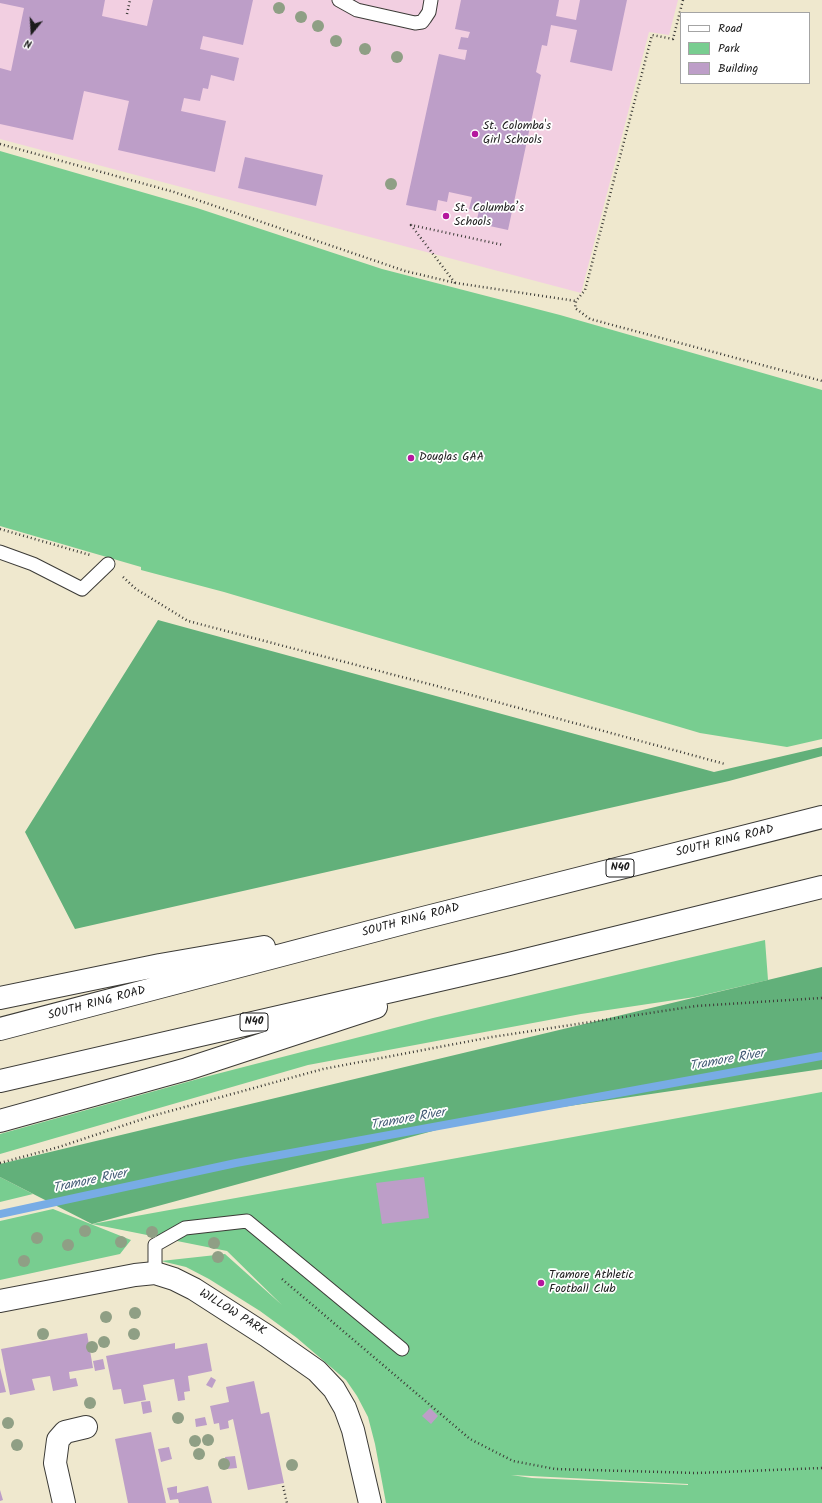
<!DOCTYPE html>
<html>
<head>
<meta charset="utf-8">
<style>
  body { margin:0 }
  #map { position:relative; width:822px; height:1503px; overflow:hidden; background:#efe8ce; font-family:Kalam,sans-serif }
  canvas { display:block }
  .legend { position:absolute; left:680px; top:12px; width:130px; height:72px; box-sizing:border-box; background:#fff; border:1px solid #a4a4a4; margin:0; padding:5px 7px; list-style:none; font-size:12px; color:#1c1c1c }
  .legend li { display:flex; align-items:center; gap:8px; height:20px }
  .legend b { width:20px; border:1px solid #a4a4a4 }
  .north { position:absolute; left:12px; top:12px; width:40px; height:40px; -webkit-text-stroke:3px #fff; paint-order:stroke; rotate:198deg; font-size:11px; font-weight:700; line-height:16px; text-align:center; color:#1c1c1c }
  .north::after { content:''; display:block; margin:auto; width:14px; height:18px; background:#1c1c1c; clip-path:polygon(50% 0,100% 100%,50% 72%,0 100%) }
</style>
</head>
<body>
<div id="map">
<canvas width="822" height="1503"></canvas>
<ul class="legend">
<li><b style="height:5px;background:#fff"></b>Road</li>
<li><b style="height:11px;background:#78cd90"></b>Park</li>
<li><b style="height:11px;background:#bd9ec8"></b>Building</li>
</ul>
<div class="north">N</div>
</div>
<script>
const ctx = document.querySelector('canvas').getContext('2d');
ctx.lineJoin = 'round';
function fillPath(path, color) { ctx.fillStyle = color; ctx.fill(path, 'evenodd'); }
const shape = rows => new Path2D(rows.map(r => 'M' + r).join(''));
function strokePath(path, color, width, dash) { ctx.strokeStyle = color; ctx.lineWidth = width; ctx.lineCap = dash ? 'butt' : 'round'; ctx.setLineDash(dash || []); ctx.stroke(path); }
function write(font, color, halo, rows, align = 'center') {
  ctx.font = font + ' Kalam,sans-serif'; ctx.lineWidth = 3.5; ctx.setLineDash([]); ctx.textBaseline = 'middle'; ctx.strokeStyle = halo; ctx.fillStyle = color; for (const [text, x, y, turn = 0] of rows) {
    ctx.save(); ctx.translate(x, y); ctx.rotate((+turn || 0) * Math.PI / 180); ctx.textAlign = isNaN(turn) ? turn : align; if (halo) ctx.strokeText(text, 0, 0); ctx.fillText(text, 0, 0); ctx.restore();
  }
}
const built = shape([
  [0,0,678,0,669,35,649,32,581,293,0,139]
]);
const green = shape([
  [0,151,197,208,382,269,560,315,822,390,822,739,787,747,700,733,224,592,141,570,141,567,0,526],
  [765,940,768,980,695,997,581,1014,308,1065,0,1154,0,1134,205,1077,433,1018],
  [822,1092,822,1503,386,1503,375,1444,368,1417,357,1396,346,1380,297,1338,260,1311,209,1279,186,1267,161,1261,225,1254,282,1305,227,1251,92,1224],
  [511,1475,688,1484,688,1485,532,1478],
  [0,1177,33,1194,0,1202],
  [53,1209,131,1240,120,1254,0,1280,0,1221]
]);
const forest = shape([
  [158,620,714,772,822,747,822,756,729,781,75,929,25,832],
  [822,967,822,1069,473,1120,92,1224,0,1177,0,1164]
]);
const stream = shape([
  [0,1214,236,1163,822,1056]
]);
const building = shape([
  [0,0,105,0,102,16,147,26,153,0,253,0,243,45,203,36,200,49,239,58,234,81,211,75,208,89,203,88,200,101,184,98,181,111,226,121,215,172,118,150,129,101,84,91,73,140,0,124,0,68,11,71,24,8,0,3],
  [461,0,559,0,556,16,576,20,580,0,627,0,612,71,570,62,577,30,551,25,547,46,542,45,536,72,541,75,508,230,476,223,479,211,469,209,472,197,449,192,447,202,438,200,436,211,406,205,439,54,465,60,467,50,458,49,461,37,468,38,470,32,455,29],
  [245,157,323,175,316,206,238,188],
  [424,1177,429,1218,382,1224,376,1183],
  [87,1333,93,1368,69,1372,70,1379,76,1378,78,1386,53,1391,50,1376,32,1379,35,1390,10,1395,1,1349],
  [175,1343,175,1349,207,1343,212,1371,188,1376,190,1391,184,1392,185,1400,178,1401,174,1379,143,1385,146,1400,124,1404,121,1389,113,1390,106,1356],
  [103,1359,105,1369,95,1371,93,1361],
  [0,1368,6,1392,0,1393],
  [211,1377,216,1380,212,1388,206,1385],
  [254,1381,261,1414,269,1412,284,1483,248,1490,233,1419,228,1421,229,1428,220,1430,219,1423,214,1424,210,1406,229,1402,226,1387],
  [150,1401,152,1412,143,1414,141,1402],
  [430,1408,438,1416,431,1424,422,1416],
  [205,1417,207,1425,196,1427,195,1419],
  [151,1432,166,1503,128,1503,115,1439],
  [169,1447,172,1459,161,1462,158,1449],
  [235,1456,237,1468,227,1469,225,1457],
  [177,1486,177,1493,208,1486,212,1503,179,1503,178,1499,170,1500,167,1488],
  [0,1490,3,1500,0,1501]
]);
const path = shape([
  [683,0,673,39,652,35,585,290,576,301,575,308,590,319,822,381],
  [127,14,130,0],
  [0,144,174,192,405,271,456,283,576,301],
  [455,283,411,225,503,245],
  [0,529,90,555],
  [123,577,136,589,188,621,471,695,725,764],
  [0,1163,59,1147,152,1116,323,1069,492,1037,696,1006,822,998],
  [282,1279,470,1439,513,1461,555,1469,697,1473,822,1468],
  [283,1486,287,1503]
]);
const service = shape([
  [339,0,357,10,415,23,422,22,425,18,429,12,431,0],
  [0,552,33,564,82,589,108,564],
  [155,1273,155,1245,185,1228,247,1221,402,1349]
]);
const minor = shape([
  [0,1301,135,1275,155,1273,174,1279,194,1289,267,1336,317,1371,334,1389,345,1408,353,1430,370,1503],
  [64,1503,55,1463,58,1440,65,1432,86,1427]
]);
const trunk = shape([
  [0,998,160,965,264,947],
  [0,1029,419,919,822,817],
  [0,1081,509,964,822,887],
  [0,1121,187,1069,376,1007]
]);
const trees = [
  [279,8],
  [301,17],
  [318,26],
  [336,41],
  [365,49],
  [397,57],
  [391,184],
  [85,1231],
  [152,1232],
  [37,1238],
  [121,1242],
  [214,1243],
  [68,1245],
  [218,1257],
  [24,1261],
  [135,1313],
  [106,1317],
  [43,1334],
  [134,1334],
  [104,1342],
  [92,1347],
  [90,1403],
  [178,1418],
  [8,1423],
  [208,1440],
  [195,1441],
  [17,1445],
  [199,1454],
  [224,1464],
  [292,1465]
];
const markers = [
  [475,134,4,"#b5179e"],
  [446,216,4,"#b5179e"],
  [411,458,4,"#b5179e"],
  [541,1283,4,"#b5179e"]
];
const shields = [
  [620,868,28],
  [254,1022,28]
];
const shieldNames = [
  ["N40",620,868],
  ["N40",254,1022]
];
const poiNames = [
  ["St. Colomba's",483,127],
  ["Girl Schools",483,141],
  ["St. Columba’s",454,209],
  ["Schools",454,223],
  ["Douglas GAA",419,458],
  ["Tramore Athletic",549,1276],
  ["Football Club",549,1290]
];
const streetNames = [
  ["SOUTH RING ROAD",725,842,-14],
  ["SOUTH RING ROAD",411,921,-15],
  ["SOUTH RING ROAD",97,1004,-15],
  ["WILLOW PARK",232,1313,32]
];
const waterNames = [
  ["Tramore River",727,1061,-10],
  ["Tramore River",408,1120,-10],
  ["Tramore River",90,1182,-12]
];
fillPath(built, '#f2cfe1');
fillPath(green, '#78cd90');
fillPath(forest, '#62b07a');
strokePath(stream, '#78ace5', 8);
fillPath(building, '#bd9ec8');
strokePath(service, '#3c3b37', 15);
strokePath(minor, '#3c3b37', 24);
strokePath(trunk, '#3c3b37', 24);
strokePath(path, '#3c3b37', 2.5, [1, 3]);
strokePath(service, '#fff', 13);
strokePath(minor, '#fff', 22);
strokePath(trunk, '#fff', 22);
ctx.fillStyle = '#8f9f85';
for (const [x, y] of trees) { ctx.beginPath(); ctx.arc(x, y, 6, 0, 2 * Math.PI); ctx.fill(); }
for (const [x, y, r, color] of markers) { const dot = new Path2D(); dot.arc(x, y, r, 0, 2 * Math.PI); ctx.fillStyle = color; ctx.fill(dot); strokePath(dot, '#fff', 1.5); }
for (const [x, y, w] of shields) { const box = new Path2D(); box.roundRect(x - w / 2, y - 9, w, 18, 3); ctx.fillStyle = '#fff'; ctx.fill(box); strokePath(box, '#1c1c1c', 1); }
write('bold 11px', '#1c1c1c', null, shieldNames);
write('12px', '#1c1c1c', '#fff', poiNames, 'left');
write('12px', '#1c1c1c', '#fff', streetNames);
write('italic 13px', '#455d76', '#fff', waterNames);
</script>
</body>
</html>
